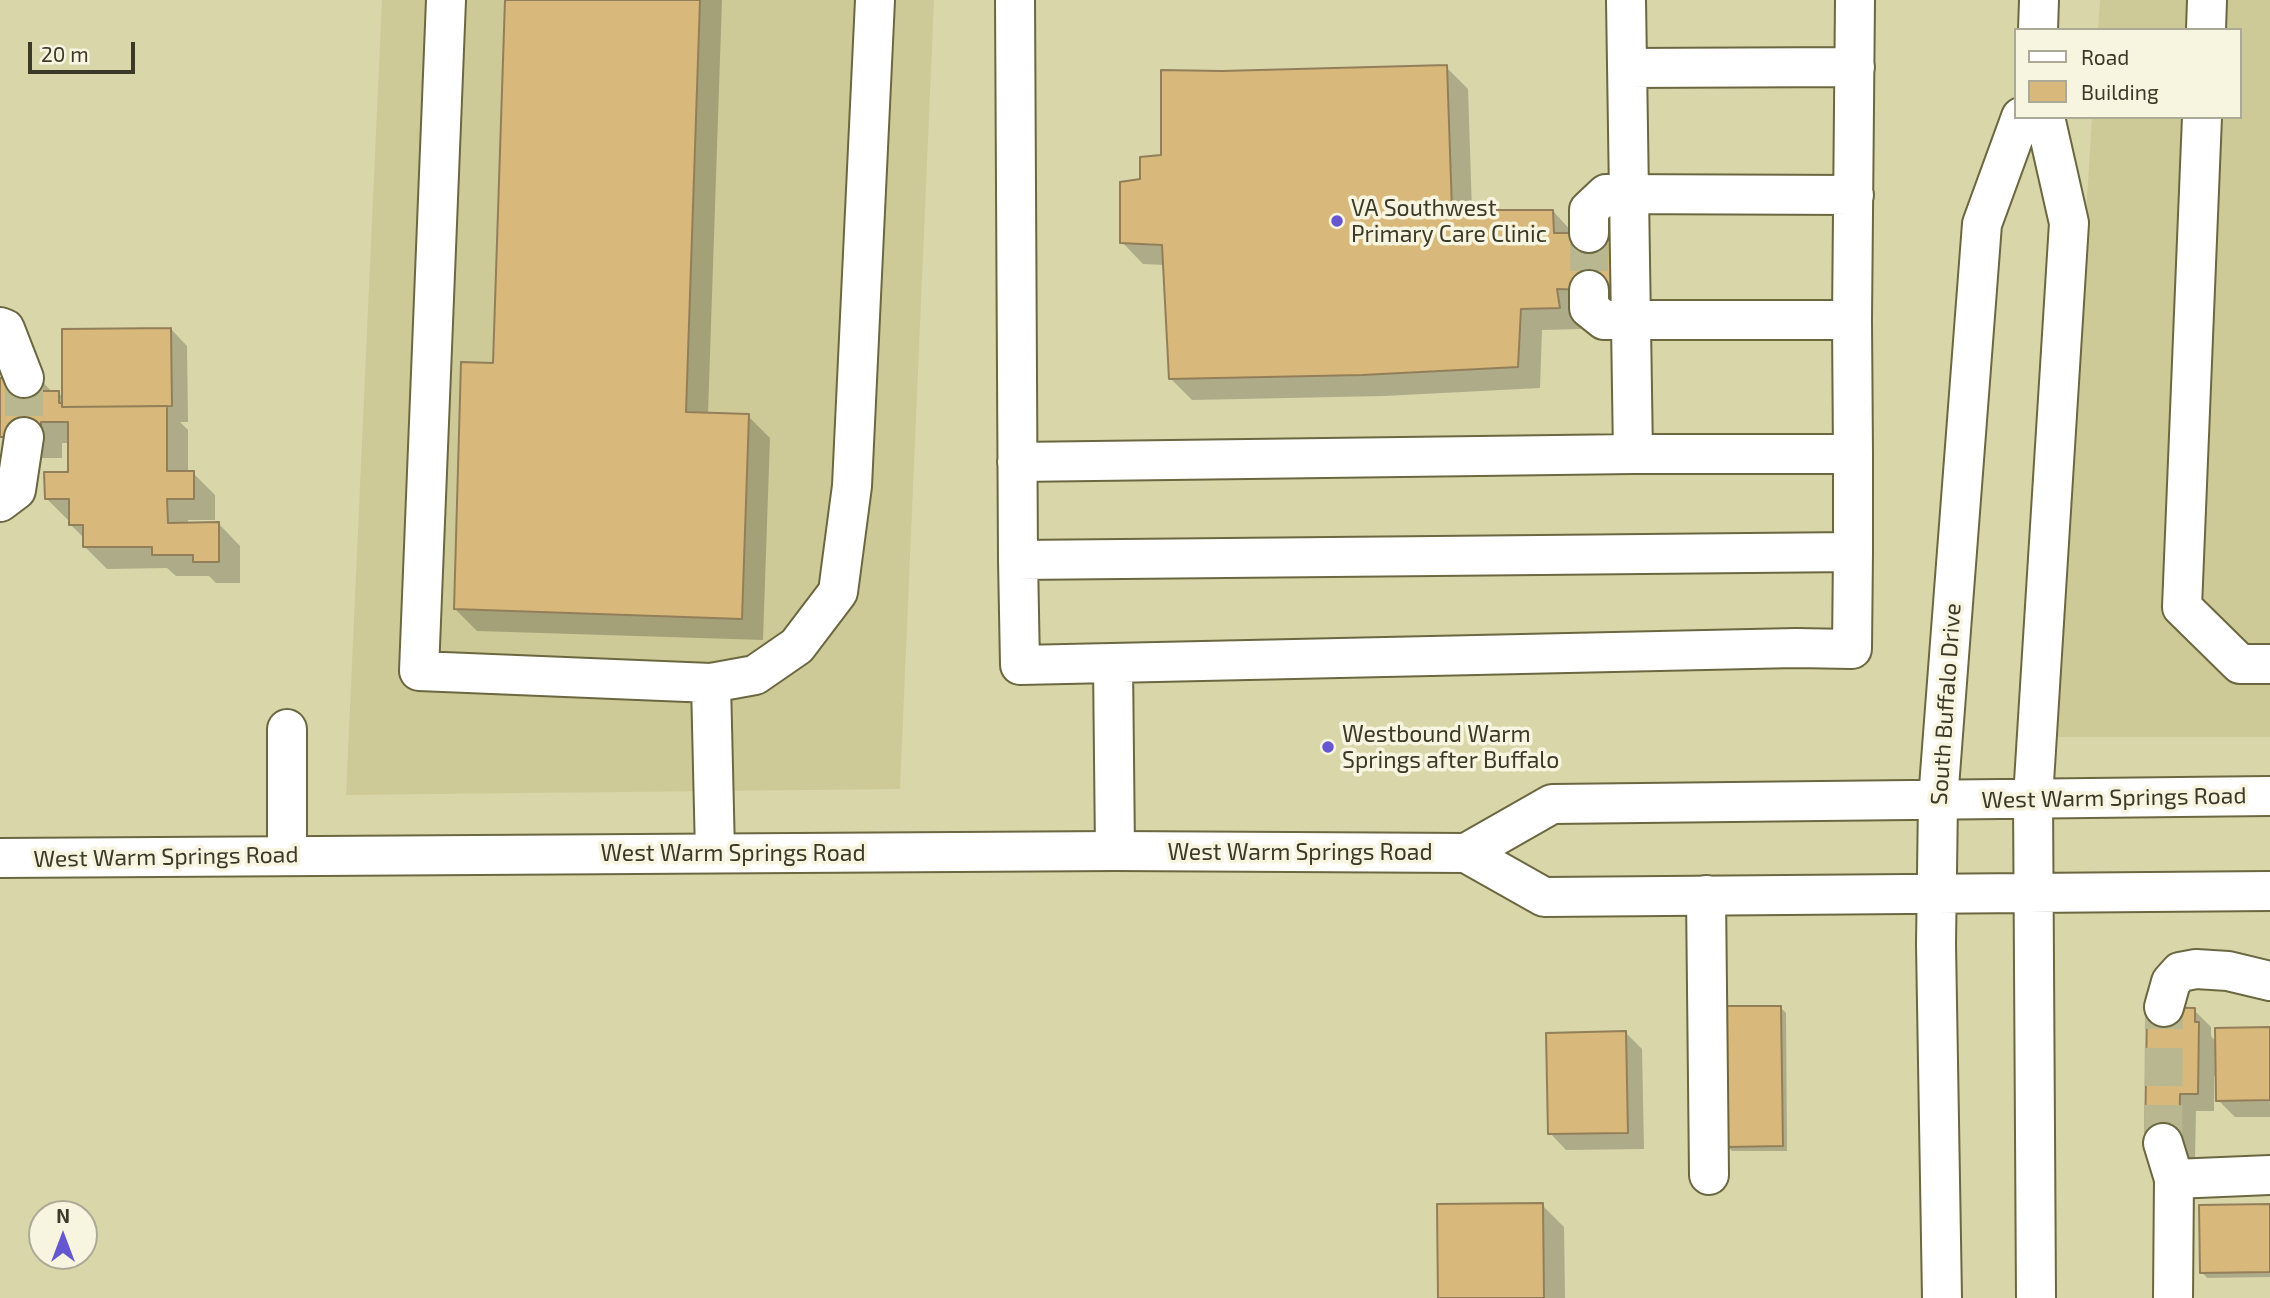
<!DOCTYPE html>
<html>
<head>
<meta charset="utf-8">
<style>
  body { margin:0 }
  #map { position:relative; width:2270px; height:1298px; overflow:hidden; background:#d9d6aa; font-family:"Exo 2",sans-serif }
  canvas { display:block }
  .legend { position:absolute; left:2014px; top:28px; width:228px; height:91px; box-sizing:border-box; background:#f7f5e0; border:2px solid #acaa96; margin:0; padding:9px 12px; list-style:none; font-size:21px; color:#3b3a28 }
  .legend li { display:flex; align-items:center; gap:14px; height:35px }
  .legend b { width:35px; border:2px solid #acaa96 }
  .north { position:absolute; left:28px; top:1200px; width:70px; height:70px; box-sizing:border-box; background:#f7f5e0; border:2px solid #acaa96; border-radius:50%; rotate:0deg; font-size:19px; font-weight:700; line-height:28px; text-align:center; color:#3b3a28 }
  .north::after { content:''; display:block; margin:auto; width:24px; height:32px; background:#6557d0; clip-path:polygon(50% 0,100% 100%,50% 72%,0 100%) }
  .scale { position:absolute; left:28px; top:42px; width:107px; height:32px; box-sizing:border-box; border:4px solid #3b3a28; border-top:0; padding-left:9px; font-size:21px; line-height:24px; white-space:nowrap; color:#3b3a28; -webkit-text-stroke:5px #f7f5e0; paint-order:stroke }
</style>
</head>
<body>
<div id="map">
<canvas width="2270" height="1298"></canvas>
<ul class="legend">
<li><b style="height:9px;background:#fff"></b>Road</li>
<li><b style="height:19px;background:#d9b97b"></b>Building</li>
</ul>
<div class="north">N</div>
<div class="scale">20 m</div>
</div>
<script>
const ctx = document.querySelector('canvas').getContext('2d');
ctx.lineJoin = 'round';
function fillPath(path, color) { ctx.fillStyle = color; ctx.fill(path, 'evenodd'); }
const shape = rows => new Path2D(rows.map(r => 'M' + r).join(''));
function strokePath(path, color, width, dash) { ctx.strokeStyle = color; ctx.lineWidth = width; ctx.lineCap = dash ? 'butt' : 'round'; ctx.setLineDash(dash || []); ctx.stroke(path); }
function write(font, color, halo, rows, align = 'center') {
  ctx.font = font + ' "Exo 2",sans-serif'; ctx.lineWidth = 7; ctx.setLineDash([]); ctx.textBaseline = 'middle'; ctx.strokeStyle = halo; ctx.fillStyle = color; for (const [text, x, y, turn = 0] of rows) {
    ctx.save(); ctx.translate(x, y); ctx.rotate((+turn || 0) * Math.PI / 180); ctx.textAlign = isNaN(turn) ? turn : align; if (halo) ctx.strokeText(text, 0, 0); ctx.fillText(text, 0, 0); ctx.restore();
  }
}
const built = shape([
  [382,0,934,0,900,789,346,795],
  [2100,0,2270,0,2270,737,2054,737,2092,117,2240,117,2240,30,2098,30]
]);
const shadow = shape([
  [507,0,722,0,708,414,748,416,770,438,763,640,477,631,455,609,495,365],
  [1446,67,1468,89,1472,211,1553,211,1645,312,1578,311,1581,329,1542,330,1540,388,1384,396,1192,400,1170,378,1165,265,1143,264,1122,242,1141,181,1163,156],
  [171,329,187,346,188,422,180,422,188,430,188,473,193,473,215,495,215,520,188,520,188,525,219,524,240,546,240,583,216,583,209,576,176,576,167,568,107,569,85,547,85,539,71,525,71,520,68,520,46,498,70,474,70,443,62,443,62,458,24,458,2,436,40,379,53,393,58,393,64,398],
  [1780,1007,1786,1013,1787,1151,1732,1151,1727,1146],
  [2194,1010,2211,1027,2211,1036,2217,1043,2270,1029,2270,1117,2235,1117,2218,1100,2218,1076,2214,1076,2214,1111,2196,1111,2195,1159,2164,1159],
  [1625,1032,1642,1049,1644,1149,1566,1150,1550,1133],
  [1542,1205,1564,1227,1565,1298,1439,1298],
  [2270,1206,2270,1277,2207,1278,2202,1272]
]);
const building = shape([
  [505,0,700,0,686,412,749,414,742,619,454,609,461,362,493,363,505,0],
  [1447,65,1452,210,1553,210,1554,233,1622,233,1623,291,1557,289,1560,308,1521,309,1518,367,1362,375,1169,379,1162,245,1120,243,1120,182,1140,179,1140,157,1161,155,1161,70,1222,71,1447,65],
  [171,328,172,406,62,407,62,329,171,328],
  [0,378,41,378,41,391,59,391,59,403,62,403,62,407,167,406,167,471,194,471,194,499,167,499,168,523,219,522,219,562,193,562,193,555,152,555,152,547,83,547,83,525,69,525,69,499,45,499,44,472,68,472,68,422,41,422,41,437,0,437,0,378],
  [1724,1006,1781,1006,1783,1146,1726,1147,1724,1006],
  [2147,1007,2195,1008,2195,1022,2199,1022,2198,1094,2180,1094,2179,1143,2145,1143,2147,1007],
  [2270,1027,2270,1100,2216,1101,2215,1028,2270,1027],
  [1626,1031,1628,1133,1548,1134,1546,1033,1626,1031],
  [1543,1203,1544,1298,1438,1298,1437,1204,1543,1203],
  [2270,1204,2270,1272,2200,1273,2199,1205,2270,1204]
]);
const minorTunnel = shape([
  [1589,233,1589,290],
  [24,378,24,437],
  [2163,1143,2164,1007]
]);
const minor = shape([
  [446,0,419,671,711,683,715,853],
  [1015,0,1018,560],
  [1626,0,1633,454,1853,454],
  [2206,30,2207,0],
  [1627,68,1855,67],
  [2202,117,2182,607,2240,664,2270,664],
  [1589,233,1589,210,1606,194,1854,195],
  [1589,290,1589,308,1604,320,1852,320],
  [0,327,5,329,24,378],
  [1017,462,1633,454],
  [0,502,16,490,24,437],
  [1853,552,1018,560,1020,665,1796,648,1852,649,1853,552,1853,454,1852,320,1855,0],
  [1113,664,1115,851],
  [711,683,755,675,797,646,838,592,852,486,875,0],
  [287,729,287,856],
  [1706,895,1709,1175],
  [2164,1007,2171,982,2180,972,2196,969,2228,971,2270,981],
  [2163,1143,2174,1179],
  [2173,1298,2174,1179,2270,1175]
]);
const major = shape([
  [2038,30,2039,0],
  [1466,853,1552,804,2270,796],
  [0,858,1115,851,1466,853,1544,897,2270,891],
  [1942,1298,1936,944,1938,800,1982,224,2021,117],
  [2036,1298,2033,798,2069,223,2045,117]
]);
const markers = [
  [1337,221,7,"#6557d0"],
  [1328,747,7,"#6557d0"]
];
const poiNames = [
  ["VA Southwest",1351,208],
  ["Primary Care Clinic",1351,234],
  ["Westbound Warm",1342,734],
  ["Springs after Buffalo",1342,760]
];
const streetNames = [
  ["South Buffalo Drive",1946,704,-86],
  ["West Warm Springs Road",2114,798,-1],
  ["West Warm Springs Road",1300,852],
  ["West Warm Springs Road",733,853],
  ["West Warm Springs Road",166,857,-1]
];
fillPath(built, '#ceca97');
fillPath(shadow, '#0003');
fillPath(building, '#d9b97b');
strokePath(building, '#927f5a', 2);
strokePath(minorTunnel, '#b9b790', 38, [38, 19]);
strokePath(minor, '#6b6740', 42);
strokePath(major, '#6b6740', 42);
strokePath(minor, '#fff', 38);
strokePath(major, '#fff', 38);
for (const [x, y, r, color] of markers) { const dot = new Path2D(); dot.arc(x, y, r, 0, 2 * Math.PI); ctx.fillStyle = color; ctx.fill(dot); strokePath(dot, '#f7f5e0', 2.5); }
write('23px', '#3b3a28', '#f7f5e0', poiNames, 'left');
write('23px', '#3b3a28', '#f7f5e0', streetNames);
</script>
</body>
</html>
